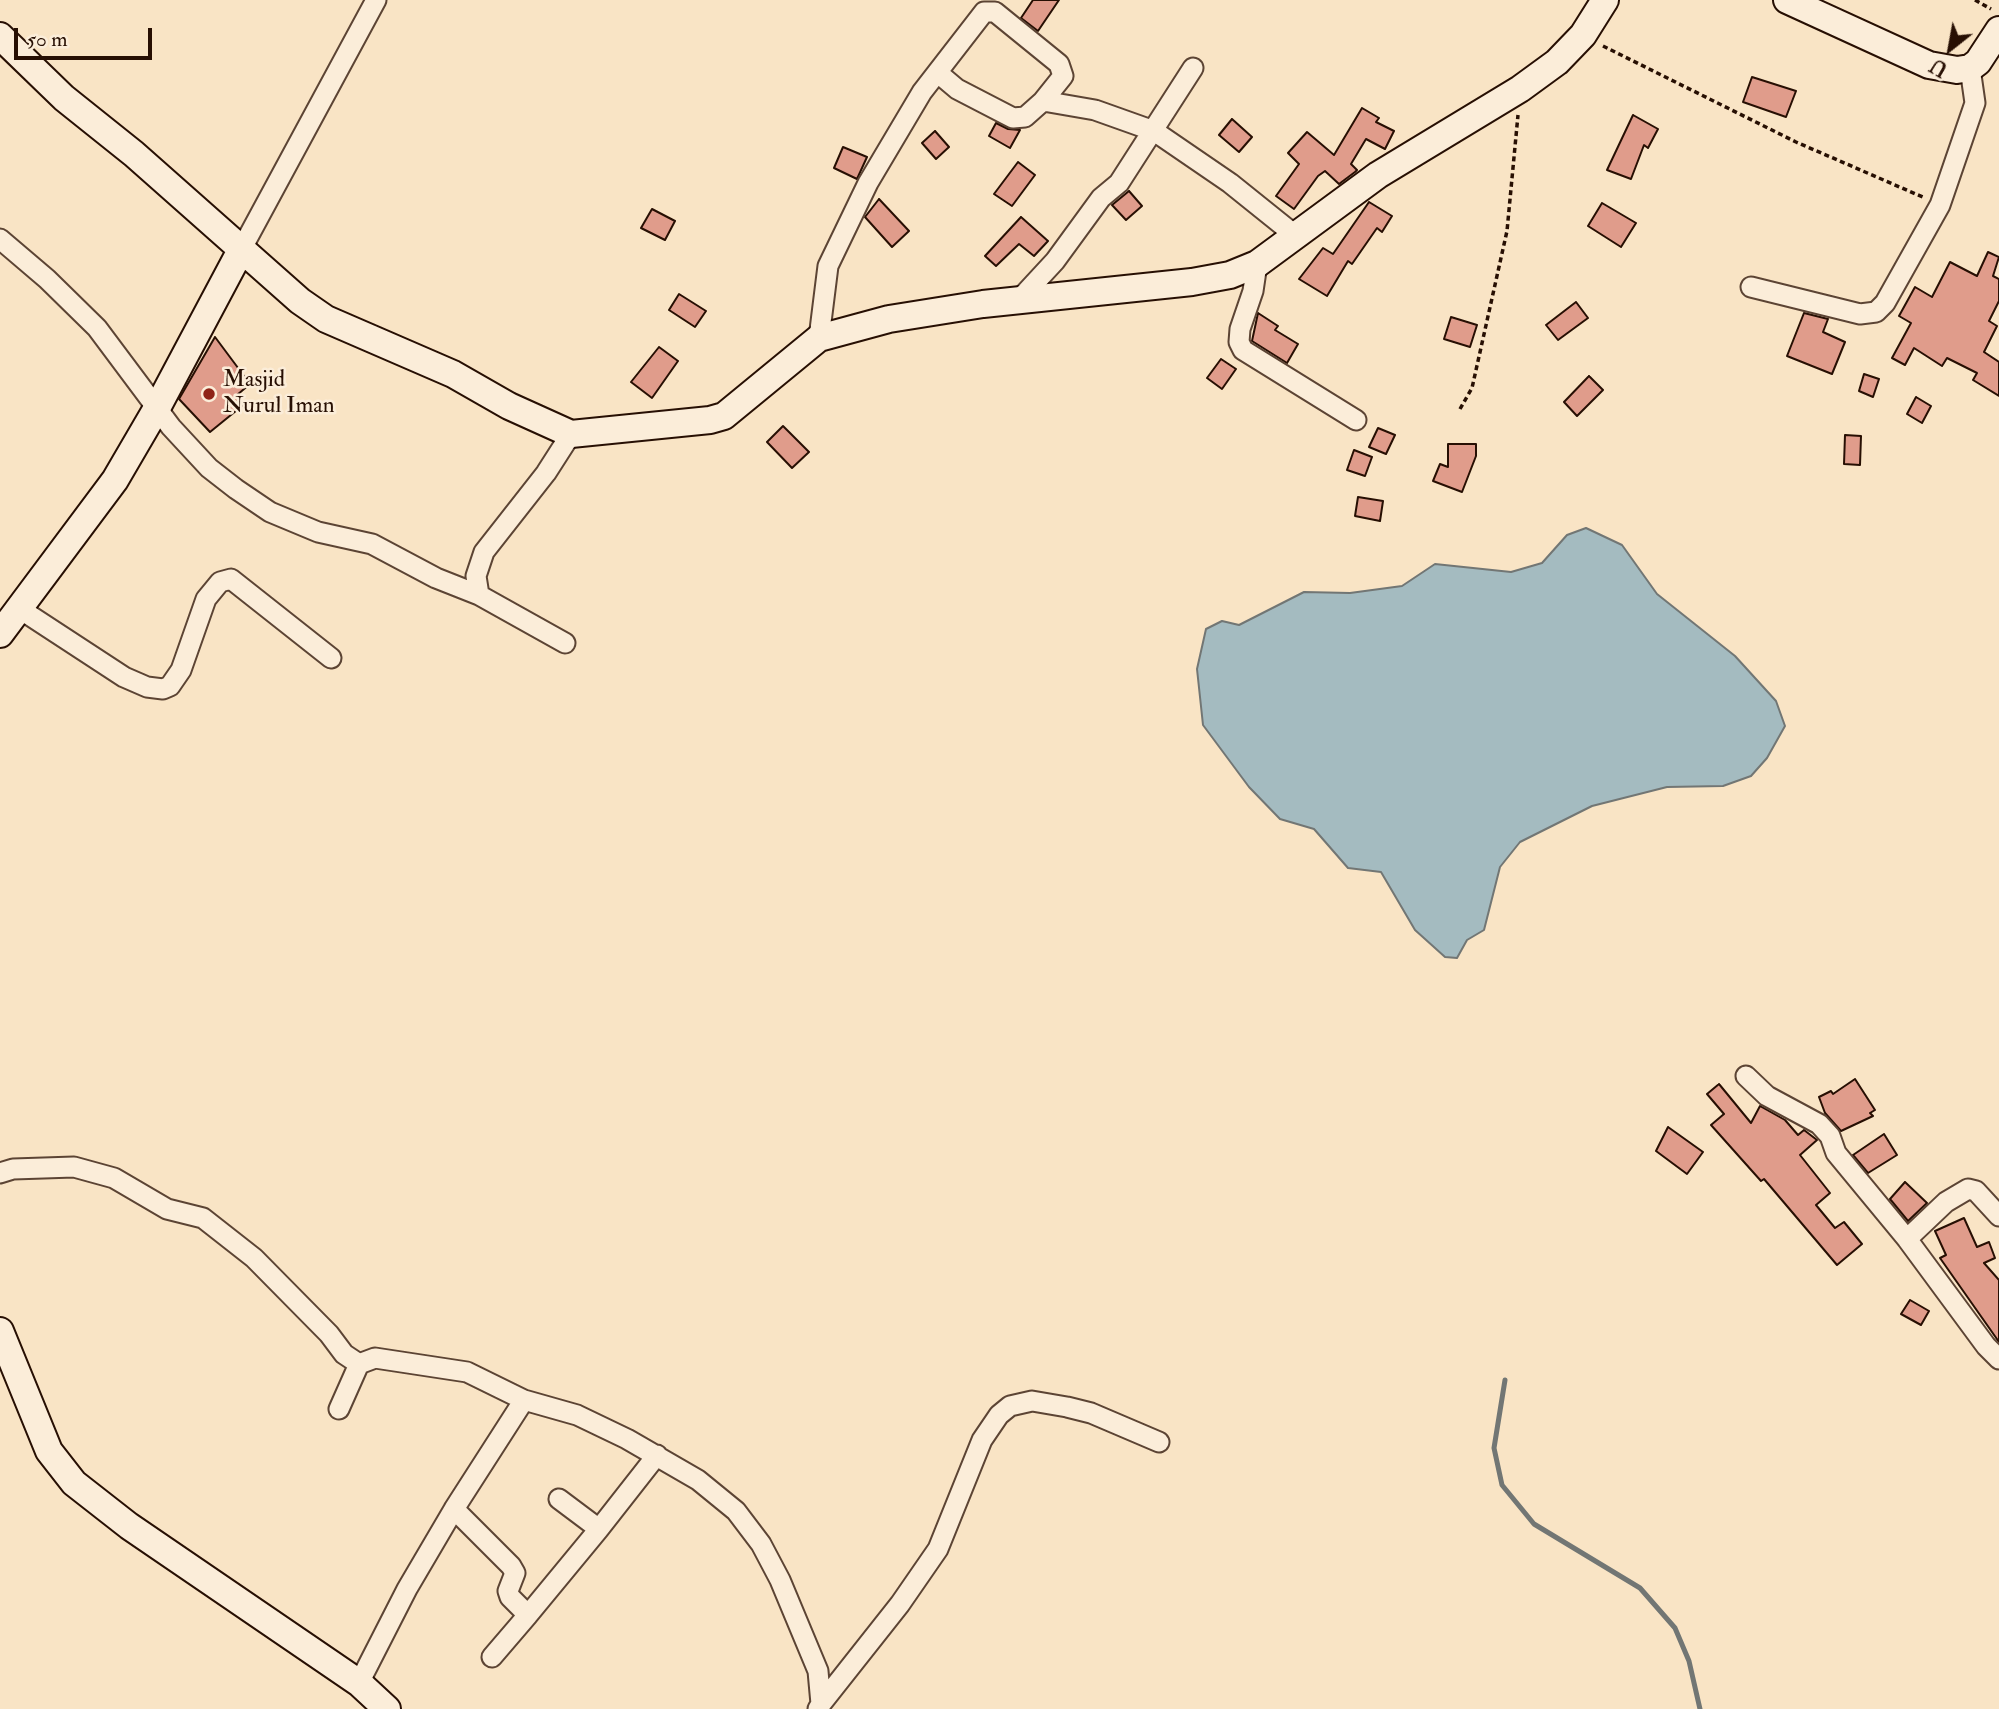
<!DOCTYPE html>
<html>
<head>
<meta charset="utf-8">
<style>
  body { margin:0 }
  #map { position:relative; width:1999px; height:1709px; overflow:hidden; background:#f9e4c5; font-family:"IM FELL Double Pica",serif }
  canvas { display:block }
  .north { position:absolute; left:1915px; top:14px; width:70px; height:70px; -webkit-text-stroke:5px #fbedd9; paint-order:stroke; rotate:211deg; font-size:19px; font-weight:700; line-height:28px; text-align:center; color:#270f03 }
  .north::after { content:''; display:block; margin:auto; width:24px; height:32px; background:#270f03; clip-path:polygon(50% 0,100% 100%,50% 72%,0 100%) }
  .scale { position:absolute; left:14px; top:28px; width:138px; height:32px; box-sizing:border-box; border:4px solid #270f03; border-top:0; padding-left:9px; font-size:21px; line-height:24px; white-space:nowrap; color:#270f03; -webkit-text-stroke:5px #fbedd9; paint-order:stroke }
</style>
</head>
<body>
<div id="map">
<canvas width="1999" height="1709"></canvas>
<div class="north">U</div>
<div class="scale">50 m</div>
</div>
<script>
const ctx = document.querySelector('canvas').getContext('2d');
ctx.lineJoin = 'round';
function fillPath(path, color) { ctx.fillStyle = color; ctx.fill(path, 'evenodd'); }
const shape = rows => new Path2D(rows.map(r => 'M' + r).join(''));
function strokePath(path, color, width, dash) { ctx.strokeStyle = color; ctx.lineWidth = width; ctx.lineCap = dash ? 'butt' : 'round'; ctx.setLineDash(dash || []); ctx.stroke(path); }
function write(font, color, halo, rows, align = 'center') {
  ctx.font = font + ' "IM FELL Double Pica",serif'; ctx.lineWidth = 5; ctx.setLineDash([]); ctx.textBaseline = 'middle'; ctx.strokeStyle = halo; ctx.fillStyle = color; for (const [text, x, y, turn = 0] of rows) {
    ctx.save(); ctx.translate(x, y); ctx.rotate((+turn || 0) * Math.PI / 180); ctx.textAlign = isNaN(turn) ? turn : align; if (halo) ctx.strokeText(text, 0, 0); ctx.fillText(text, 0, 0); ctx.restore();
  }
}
const water = shape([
  [1586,528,1622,545,1657,594,1735,656,1776,701,1785,726,1767,758,1751,776,1723,786,1667,787,1592,806,1520,842,1500,867,1484,930,1467,940,1457,958,1445,957,1415,930,1381,872,1348,868,1314,829,1280,819,1249,787,1203,725,1197,669,1206,629,1222,621,1239,625,1304,592,1350,593,1402,586,1435,564,1511,572,1542,563,1567,535,1586,528]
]);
const stream = shape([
  [1505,1380,1494,1448,1502,1485,1534,1524,1640,1588,1675,1628,1689,1661,1700,1709]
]);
const building = shape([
  [1033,0,1059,0,1038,31,1021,18,1033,0],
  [1752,77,1796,91,1786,117,1743,102,1752,77],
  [1362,108,1379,118,1376,122,1394,131,1385,149,1366,139,1351,164,1357,170,1355,172,1339,184,1325,171,1318,176,1294,209,1276,196,1299,164,1288,153,1307,132,1334,155,1362,108],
  [1633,115,1658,129,1648,148,1644,145,1631,179,1607,170,1633,115],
  [1232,119,1252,137,1239,152,1219,135,1232,119],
  [996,123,1008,129,1020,130,1010,148,989,136,996,123],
  [935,131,949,147,936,159,922,143,935,131],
  [843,147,867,157,857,179,834,168,843,147],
  [1018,162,1035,175,1012,206,994,194,1018,162],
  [1129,191,1142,206,1126,220,1112,205,1129,191],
  [879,199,909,231,892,247,865,217,879,199],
  [1369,202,1392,216,1382,232,1377,228,1352,264,1348,261,1327,296,1299,279,1323,248,1333,254,1369,202],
  [1602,203,1636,223,1621,247,1588,226,1602,203],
  [652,209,675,221,665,240,641,228,652,209],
  [1021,217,1048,241,1034,256,1019,244,996,266,985,256,1021,217],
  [1988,252,1999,257,1993,276,1999,279,1999,301,1989,321,1997,326,1984,352,1999,362,1999,396,1973,380,1977,373,1947,358,1942,366,1914,348,1905,365,1892,358,1911,323,1899,316,1915,287,1932,297,1950,262,1977,276,1988,252],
  [679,294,706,311,695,327,669,310,679,294],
  [1576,302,1588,318,1558,340,1546,325,1576,302],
  [1258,313,1278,326,1275,330,1298,344,1287,363,1252,341,1258,313],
  [1804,313,1828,319,1823,332,1845,342,1832,374,1787,356,1804,313],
  [1451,317,1477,325,1470,347,1444,339,1451,317],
  [215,337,250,384,237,395,242,406,210,432,179,399,215,337],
  [659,347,678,361,652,398,631,382,659,347],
  [1221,359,1236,369,1222,389,1207,378,1221,359],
  [1864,374,1879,379,1873,397,1859,391,1864,374],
  [1589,376,1603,390,1577,416,1564,402,1589,376],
  [1916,397,1931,406,1922,423,1907,414,1916,397],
  [783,426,809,452,792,468,767,442,783,426],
  [1378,428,1395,435,1386,454,1369,447,1378,428],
  [1845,435,1861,436,1860,465,1844,464,1845,435],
  [1448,444,1476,444,1476,456,1462,492,1433,481,1440,464,1448,467,1448,444],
  [1354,450,1372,457,1365,476,1347,470,1354,450],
  [1358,497,1383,501,1380,521,1355,516,1358,497],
  [1855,1079,1875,1110,1870,1113,1873,1116,1841,1131,1825,1113,1819,1097,1831,1091,1833,1094,1855,1079],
  [1719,1084,1751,1123,1760,1106,1785,1120,1798,1135,1804,1130,1817,1140,1800,1155,1830,1193,1816,1205,1835,1228,1844,1222,1862,1244,1837,1265,1764,1179,1761,1181,1711,1125,1724,1114,1707,1094,1719,1084],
  [1668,1127,1703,1152,1687,1174,1656,1151,1668,1127],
  [1884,1134,1897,1155,1868,1173,1853,1155,1884,1134],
  [1905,1182,1927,1203,1908,1221,1890,1199,1905,1182],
  [1964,1218,1977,1247,1989,1242,1995,1258,1984,1263,1999,1280,1999,1342,1940,1258,1946,1255,1935,1231,1964,1218],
  [1910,1300,1929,1311,1921,1325,1901,1314,1910,1300]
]);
const path = shape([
  [1975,0,1991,9],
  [1603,46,1796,142,1925,198],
  [1460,409,1472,388,1507,231,1518,115]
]);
const street = shape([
  [938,73,957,89,1013,118,1025,117,1043,101,1095,110,1154,131,1230,183,1296,236],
  [0,239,47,279,97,328,171,427,209,468,236,489,270,512,318,532,372,544,436,578,479,595,565,643],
  [241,250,376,0],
  [1257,264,1253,291,1240,329,1239,342,1243,350,1356,420],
  [1751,287,1860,314,1876,312,1885,303,1940,205,1975,103,1970,68],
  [1018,301,1055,261,1101,198,1119,183,1193,68],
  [819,338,828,266,868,183,922,92,984,12,995,12,1059,64,1063,76,1043,101],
  [479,595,476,576,484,552,546,473,571,434],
  [20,609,124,677,147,687,163,689,170,686,181,670,206,599,220,582,231,579,331,658],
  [1746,1076,1767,1096,1819,1124,1830,1136,1836,1153,1907,1239,1986,1346,1999,1359],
  [0,1173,13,1169,74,1167,114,1178,167,1209,203,1218,254,1258,329,1334,344,1354,359,1364],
  [1907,1239,1946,1202,1968,1189,1976,1191,1999,1216],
  [339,1409,359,1364,375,1358,467,1372,524,1400],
  [454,1509,511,1566,515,1573,508,1591,510,1597,528,1615,599,1529,559,1499],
  [599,1529,657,1455],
  [492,1657,528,1615],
  [359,1683,407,1589,454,1509,524,1400,577,1415,627,1439,698,1480,736,1511,761,1544,780,1580,818,1671,821,1704,818,1709],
  [821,1704,900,1604,938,1549,982,1440,999,1415,1010,1406,1032,1401,1067,1407,1091,1413,1159,1442]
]);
const secondary = shape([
  [1787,0,1929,65,1957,70,1970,68,1978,62,1999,30],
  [0,36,64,98,134,154,300,301,326,319,453,374,509,406,571,434,710,420,724,416,819,338,889,319,983,304,1192,282,1230,275,1257,264,1378,175,1520,89,1557,62,1583,35,1605,0],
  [0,634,115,480,157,408,241,250],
  [0,1331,49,1451,74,1483,129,1526,359,1683,387,1709]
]);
const markers = [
  [209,394,7,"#8f2418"]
];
const poiNames = [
  ["Masjid",223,381],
  ["Nurul Iman",223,407]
];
fillPath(water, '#a4bbc0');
strokePath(water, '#727674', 2);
strokePath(stream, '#727674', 5);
fillPath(building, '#e09c8b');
strokePath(building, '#270f03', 2);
strokePath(street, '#5c4434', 23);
strokePath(secondary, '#270f03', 30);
strokePath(path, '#270f03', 3.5, [5, 3.5]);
strokePath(street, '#fbedd9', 19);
strokePath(secondary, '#fbedd9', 26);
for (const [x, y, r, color] of markers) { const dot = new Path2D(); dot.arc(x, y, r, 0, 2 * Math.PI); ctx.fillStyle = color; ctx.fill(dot); strokePath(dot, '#fbedd9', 2.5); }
write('23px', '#270f03', '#fbedd9', poiNames, 'left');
</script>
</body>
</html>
